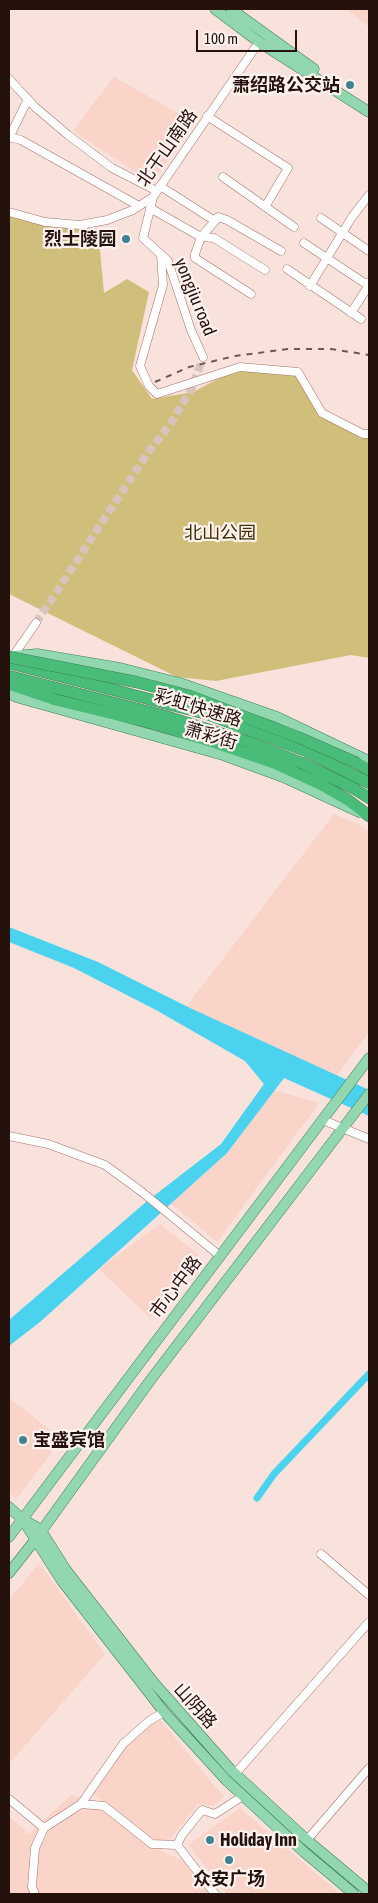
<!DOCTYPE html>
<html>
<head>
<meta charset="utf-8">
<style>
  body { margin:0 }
  #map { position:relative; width:378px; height:1903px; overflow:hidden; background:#f9e2dc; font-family:"Asap Condensed",sans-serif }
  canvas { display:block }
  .frame { position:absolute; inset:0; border:10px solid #25120d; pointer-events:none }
  .scale { position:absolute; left:196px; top:30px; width:101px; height:22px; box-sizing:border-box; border:2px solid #25120d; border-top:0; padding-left:6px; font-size:15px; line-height:18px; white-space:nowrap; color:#25120d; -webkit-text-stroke:4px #fef2ef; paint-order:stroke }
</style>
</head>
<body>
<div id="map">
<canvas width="378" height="1903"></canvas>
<div class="frame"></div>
<div class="scale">100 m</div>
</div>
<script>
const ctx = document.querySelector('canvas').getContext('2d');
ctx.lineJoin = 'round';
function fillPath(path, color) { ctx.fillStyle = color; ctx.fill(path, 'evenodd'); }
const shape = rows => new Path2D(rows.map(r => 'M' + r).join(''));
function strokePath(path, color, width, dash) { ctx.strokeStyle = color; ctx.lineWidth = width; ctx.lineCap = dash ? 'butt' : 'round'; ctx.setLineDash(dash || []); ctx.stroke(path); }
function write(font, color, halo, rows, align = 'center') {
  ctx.font = font + ' "Asap Condensed","Noto Sans SC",sans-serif'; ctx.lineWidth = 4.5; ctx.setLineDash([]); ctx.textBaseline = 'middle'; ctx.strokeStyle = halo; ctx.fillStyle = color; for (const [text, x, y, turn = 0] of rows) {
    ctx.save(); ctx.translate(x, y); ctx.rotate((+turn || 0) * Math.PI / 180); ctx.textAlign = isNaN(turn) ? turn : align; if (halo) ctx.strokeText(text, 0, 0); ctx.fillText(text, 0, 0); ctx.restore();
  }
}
const built = shape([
  [347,9,369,9,369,27],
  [114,77,192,121,153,183,73,131],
  [334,814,356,823,369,832,369,1032,333,1080,183,1011],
  [274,1090,319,1103,217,1242,171,1204,227,1153],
  [160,1224,199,1255,150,1318,99,1269],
  [9,1398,62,1439,16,1499,9,1492],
  [39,1563,105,1654,9,1764,9,1600],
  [157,1716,224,1797,213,1806,198,1804,161,1851,194,1865,212,1894,9,1894,9,1816,29,1834,71,1795,104,1804,128,1823,91,1791,137,1732],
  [240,1808,340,1894,227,1894,188,1845]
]);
const green = shape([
  [9,211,59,223,98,229,104,293,127,279,149,292,132,370,152,399,193,392,240,367,298,372,322,413,369,434,369,658,351,655,216,681,177,677,9,594]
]);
const water = shape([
  [9,927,98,962,190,1008,369,1090,369,1116,284,1078,227,1153,40,1322,9,1346,9,1320,146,1202,221,1144,264,1084,245,1061,156,1010,74,968,9,942]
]);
const canal = shape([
  [257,1498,274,1474,369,1374]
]);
const minorTunnel = shape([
  [36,623,149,451,170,425,192,388,203,357]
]);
const minor = shape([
  [9,79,35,107,68,135,112,168,157,191],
  [207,116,288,168,265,207],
  [9,137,21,140,139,206],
  [9,138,28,99],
  [223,177,294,227],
  [160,186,215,221,218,217,227,220,281,251],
  [153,197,143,238,168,261,191,330,203,357],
  [150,208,201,237,214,238,265,270],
  [9,212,45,222,80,225,107,220,133,210,153,197,259,42],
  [321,218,369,251],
  [215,221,201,237,195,254,195,258,251,294],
  [304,243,369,286],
  [161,255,163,285,140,366,149,386,157,394,240,367,298,372,322,413,363,434,369,434],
  [287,269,361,319],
  [310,286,352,217,369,195],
  [351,313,367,288,369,282],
  [11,659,36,623],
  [323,1120,369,1139],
  [9,1136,48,1144,105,1165,142,1192,220,1256],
  [321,1554,369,1595],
  [235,1774,369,1622],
  [9,1799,44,1828],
  [81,1804,123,1744,149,1721,164,1712],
  [307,1840,369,1768],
  [35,1894,32,1887,35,1848,44,1828,81,1804,104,1806,152,1844,177,1845],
  [215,1894,177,1845,182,1835,202,1810,215,1814,243,1796]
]);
const major = shape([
  [215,9,259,42,369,112],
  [231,9,314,69],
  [14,656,37,654,120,668,180,683,277,717,369,761],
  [9,693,16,697,223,755,283,777,359,812],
  [9,1507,22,1519,40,1529,66,1570,154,1683,231,1770,307,1840,369,1892],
  [23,1520,62,1581,164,1712,227,1781,304,1852,354,1894],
  [9,1537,369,1058],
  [9,1573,35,1540,149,1382,369,1094]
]);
const highway = shape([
  [9,663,207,714,306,751,369,783],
  [9,676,165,716,248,742,302,763,353,788,369,798],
  [9,684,56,700,159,725,216,743,274,763,320,784,348,800,369,816],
  [357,763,369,770]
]);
const rail = shape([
  [155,382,189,367,235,356,288,349,331,349,369,355]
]);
const highwayBridge = shape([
  [9,657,136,682,190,696,300,738,357,763]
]);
const markers = [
  [350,85,5,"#3f8292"],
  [126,239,5,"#3f8292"],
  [23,1440,5,"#3f8292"],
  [210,1840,5,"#3f8292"],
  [229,1860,5,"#3f8292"]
];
const poiNames = [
  ["萧绍路公交站",340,85],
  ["烈士陵园",116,239],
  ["宝盛宾馆",33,1440,"left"],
  ["Holiday Inn",220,1840,"left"],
  ["众安广场",229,1879,"center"]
];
const streetNames = [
  ["北干山南路",167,148,-55],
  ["yongjiu road",195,297,68],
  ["彩虹快速路",198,708,17],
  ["萧彩街",211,736,16],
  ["市心中路",176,1287,-53],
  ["山阴路",195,1706,48]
];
const parkNames = [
  ["北山公园",220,533]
];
fillPath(built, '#fad3c9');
fillPath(green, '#d0be7b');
fillPath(water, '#4ad2ef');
strokePath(canal, '#4ad2ef', 7);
strokePath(minorTunnel, '#d9c3bd', 8, [8, 4]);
strokePath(minor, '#a57366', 9);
strokePath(major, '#3d8054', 11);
strokePath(highway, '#3d8054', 12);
strokePath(minor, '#fff', 8);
strokePath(major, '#92d7af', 10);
strokePath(highway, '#4abc7a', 11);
strokePath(rail, '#6d5953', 2, [6, 6]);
strokePath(highwayBridge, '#3d8054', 12, []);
strokePath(highwayBridge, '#4abc7a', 11);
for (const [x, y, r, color] of markers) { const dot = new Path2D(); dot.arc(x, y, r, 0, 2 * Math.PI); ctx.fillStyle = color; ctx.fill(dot); strokePath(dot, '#fef2ef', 2); }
write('bold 18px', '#25120d', '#fef2ef', poiNames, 'right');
write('18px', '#25120d', '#fef2ef', streetNames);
write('18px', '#3b3105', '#fef2ef', parkNames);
</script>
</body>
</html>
